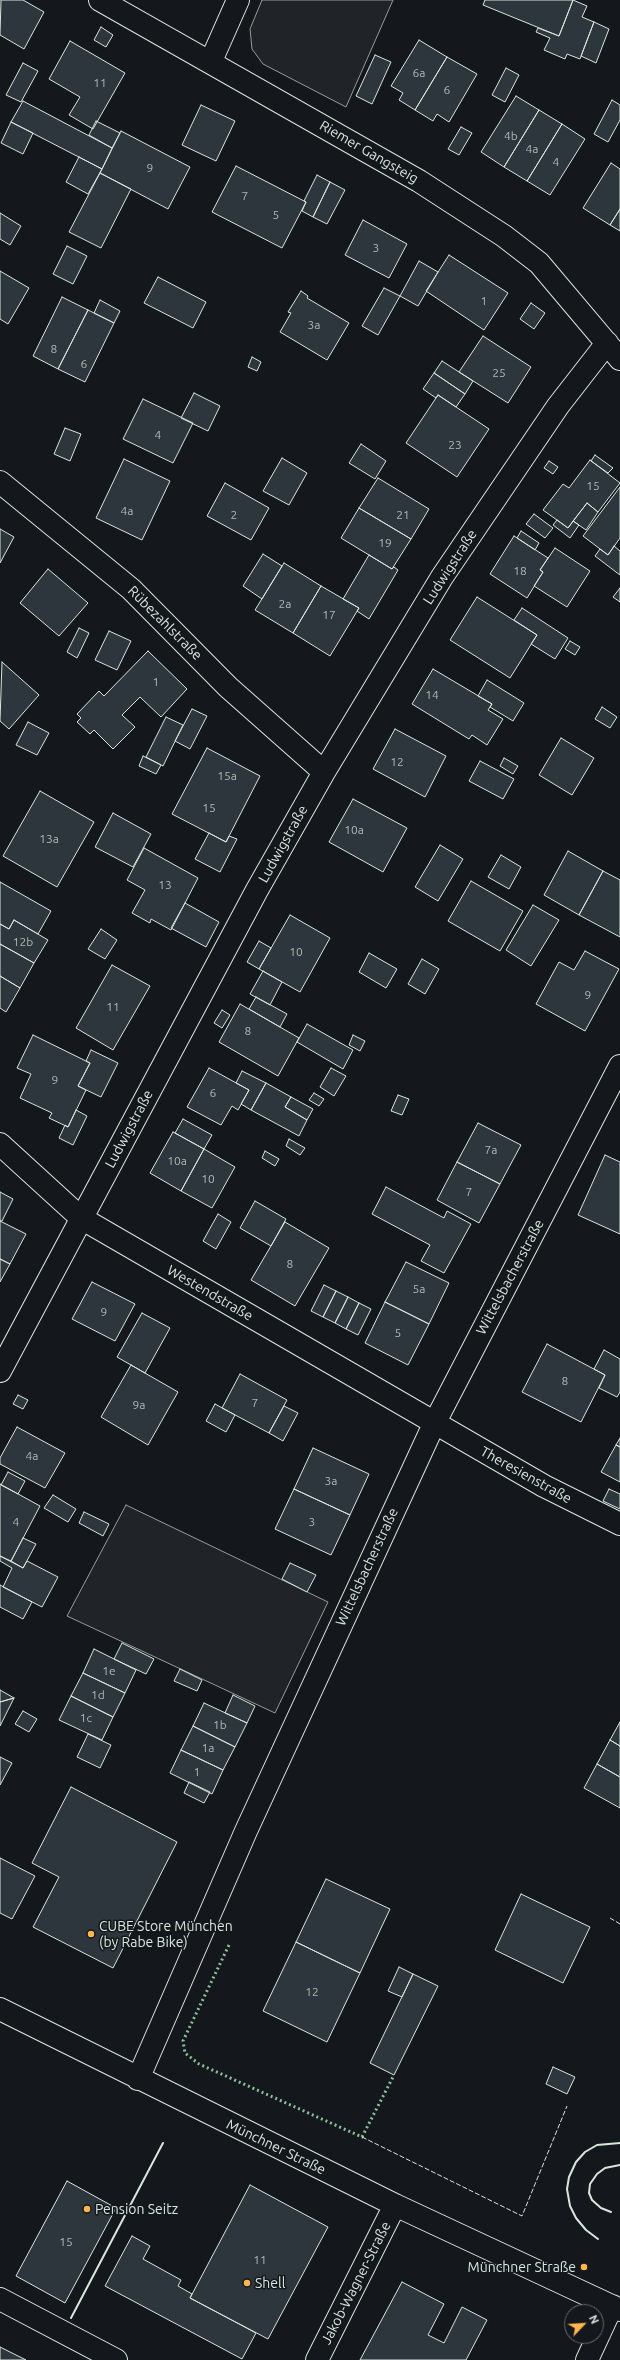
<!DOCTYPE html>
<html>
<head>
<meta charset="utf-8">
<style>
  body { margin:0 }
  #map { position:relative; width:620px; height:2360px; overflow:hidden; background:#14181c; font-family:Ubuntu,sans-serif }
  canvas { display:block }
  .north { position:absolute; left:564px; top:2304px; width:40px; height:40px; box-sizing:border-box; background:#14181c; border:1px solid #626a69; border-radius:50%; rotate:65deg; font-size:11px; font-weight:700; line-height:16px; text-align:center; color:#d8e6dc }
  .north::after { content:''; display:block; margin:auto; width:14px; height:18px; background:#ffb74d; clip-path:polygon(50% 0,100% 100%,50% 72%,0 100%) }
</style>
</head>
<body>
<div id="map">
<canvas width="620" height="2360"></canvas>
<div class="north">N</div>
</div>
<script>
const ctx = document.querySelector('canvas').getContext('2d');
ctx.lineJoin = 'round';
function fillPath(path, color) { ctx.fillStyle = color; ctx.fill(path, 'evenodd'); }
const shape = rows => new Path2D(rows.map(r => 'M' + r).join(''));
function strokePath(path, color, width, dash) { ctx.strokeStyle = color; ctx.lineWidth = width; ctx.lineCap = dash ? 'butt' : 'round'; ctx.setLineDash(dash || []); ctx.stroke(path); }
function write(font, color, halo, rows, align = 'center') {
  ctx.font = font + ' Ubuntu,sans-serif'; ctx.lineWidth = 3; ctx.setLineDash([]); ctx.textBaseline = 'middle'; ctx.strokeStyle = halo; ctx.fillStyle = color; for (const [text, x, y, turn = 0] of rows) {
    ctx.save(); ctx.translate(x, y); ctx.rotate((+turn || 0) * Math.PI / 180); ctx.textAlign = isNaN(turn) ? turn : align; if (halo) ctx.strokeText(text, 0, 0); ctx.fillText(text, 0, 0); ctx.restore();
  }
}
const green = shape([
  [262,0,393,0,346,107,263,64,252,49,250,29,262,0],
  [126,1505,328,1602,275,1713,67,1616,126,1505]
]);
const building = shape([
  [1,0,23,0,44,12,24,49,0,35,1,0],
  [485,0,573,0,559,36,483,5,485,0],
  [573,0,587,6,582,17,594,22,580,59,567,54,565,59,544,50,550,38,536,32,538,28,559,36,573,0],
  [594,22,609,29,596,63,581,56,594,22],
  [101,27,113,35,106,47,94,40,101,27],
  [419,40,447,57,415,110,399,100,403,93,391,86,419,40],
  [70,41,125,73,93,129,69,115,80,97,49,79,70,41],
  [375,55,391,62,372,104,356,96,375,55],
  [447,57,477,74,449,122,437,114,433,121,415,110,447,57],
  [23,63,38,71,21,102,6,95,23,63],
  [506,68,519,75,505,102,492,95,506,68],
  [516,96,539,110,504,167,481,152,516,96],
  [612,100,620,105,620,120,608,142,594,134,612,100],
  [23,101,112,148,102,169,11,122,23,101],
  [201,105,235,121,216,161,182,145,201,105],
  [539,110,562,124,527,181,504,167,539,110],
  [96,121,120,133,112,148,89,135,96,121],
  [11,122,33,133,23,154,1,143,11,122],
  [562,124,585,139,550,195,527,181,562,124],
  [461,127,472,133,459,155,448,149,461,127],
  [121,131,190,167,168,209,100,173,121,131],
  [79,157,102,169,88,194,66,182,79,157],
  [611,163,620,169,620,209,610,225,583,208,611,163],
  [236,166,306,202,282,248,212,212,236,166],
  [100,173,131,189,101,248,69,232,100,173],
  [317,175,330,182,313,217,302,211,306,202,304,201,317,175],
  [330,182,345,190,327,224,313,217,330,182],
  [620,209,620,231,610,225,620,209],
  [0,213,21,226,10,245,0,239,0,213],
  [363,220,407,244,389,278,345,255,363,220],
  [67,246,87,256,73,284,53,274,67,246],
  [449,255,508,293,484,330,426,291,449,255],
  [419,261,438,272,418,306,400,296,419,261],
  [0,271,29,288,8,324,0,319,0,271],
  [158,277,206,302,193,328,144,303,158,277],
  [384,288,400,296,378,335,362,326,384,288],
  [301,291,308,296,307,298,349,323,327,360,280,332,291,313,288,312,301,291],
  [62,297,88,310,58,369,33,356,62,297],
  [100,300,120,311,114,323,94,313,100,300],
  [531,303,545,313,534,329,520,319,531,303],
  [88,310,114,323,85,382,58,369,88,310],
  [483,336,531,367,508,403,459,372,483,336],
  [252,357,261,362,257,371,248,367,252,357],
  [442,361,473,381,465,394,434,373,442,361],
  [434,373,465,394,456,407,438,395,436,398,423,389,434,373],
  [194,393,220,406,208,431,181,418,194,393],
  [438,395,489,429,457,477,406,443,438,395],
  [143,399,193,423,173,463,123,439,143,399],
  [65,428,81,434,70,461,54,454,65,428],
  [361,444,386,461,375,479,349,463,361,444],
  [595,455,613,468,608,473,591,461,595,455],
  [282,458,307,473,289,505,263,491,282,458],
  [124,459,170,481,142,540,96,518,124,459],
  [590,460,620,483,598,512,587,503,568,528,543,510,563,484,569,488,590,460],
  [549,461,558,467,553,474,544,468,549,461],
  [378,478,429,509,411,539,359,508,378,478],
  [225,483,269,508,251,540,207,516,225,483],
  [620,487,620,538,608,555,583,536,620,487],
  [587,503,598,512,586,530,573,521,587,503],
  [359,508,411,539,392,569,341,538,359,508],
  [534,514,553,528,545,538,526,524,534,514],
  [557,520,568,528,573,521,579,525,570,538,553,525,557,520],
  [0,529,14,537,0,563,0,529],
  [521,531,539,543,535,550,517,538,521,531],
  [514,536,548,558,540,570,543,572,527,598,490,574,514,536],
  [614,546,620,551,620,575,595,556,600,549,608,555,614,546],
  [555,548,590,571,567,607,534,586,543,572,540,570,555,548],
  [263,554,282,566,262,599,243,586,263,554],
  [369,555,392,569,394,567,398,570,369,619,357,611,359,608,343,599,369,555],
  [284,563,321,586,293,633,255,610,284,563],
  [48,569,88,603,59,636,20,603,48,569],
  [321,586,359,608,330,656,293,633,321,586],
  [620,588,620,602,613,597,620,588],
  [477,597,537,635,510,678,450,640,477,597],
  [522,608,568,638,555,659,531,644,537,635,514,620,522,608],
  [79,628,89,633,77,658,67,652,79,628],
  [109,631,131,641,117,670,95,660,109,631],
  [570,641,580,647,575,655,565,649,570,641],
  [148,651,187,689,161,717,140,697,122,715,135,727,113,749,94,730,90,734,77,722,81,718,77,714,99,691,104,696,148,651],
  [2,662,39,695,9,729,0,721,2,662],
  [433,669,492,704,488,710,503,719,487,745,472,735,469,739,412,704,433,669],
  [487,680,524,703,513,721,490,707,492,704,478,696,487,680],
  [602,707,617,717,610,728,595,719,602,707],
  [192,709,207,716,190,749,175,741,192,709],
  [166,717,183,725,163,766,146,757,166,717],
  [28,722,49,733,37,755,16,745,28,722],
  [395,729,446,756,425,797,373,769,395,729],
  [561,738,594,758,572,795,539,775,561,738],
  [207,748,260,776,226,842,172,814,207,748],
  [143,756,161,765,156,774,139,766,143,756],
  [504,758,518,766,513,774,500,766,504,758],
  [480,761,514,779,503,799,469,781,480,761],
  [40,791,94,822,57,887,3,856,40,791],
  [353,799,407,828,383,872,329,842,353,799],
  [113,813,151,834,133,867,95,847,113,813],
  [209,833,226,842,229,836,237,839,220,872,195,859,209,833],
  [440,845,463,859,438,901,415,887,440,845],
  [144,848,198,878,171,930,151,919,150,923,132,913,145,890,127,880,144,848],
  [568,851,603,871,579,915,544,895,568,851],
  [501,855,521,867,509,889,488,877,501,855],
  [603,871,620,880,620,937,579,915,603,871],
  [471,881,523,911,500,951,448,921,471,881],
  [0,882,51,911,38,934,14,920,9,929,0,924,0,882],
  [185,903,219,922,206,947,171,928,185,903],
  [533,905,559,920,531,966,506,950,533,905],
  [290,915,330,938,300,992,259,969,290,915],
  [14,920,48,940,34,963,0,944,0,924,9,929,14,920],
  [101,929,117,940,105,959,88,949,101,929],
  [259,941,271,948,259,969,247,962,259,941],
  [0,944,34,963,20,988,0,976,0,944],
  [585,951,619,969,585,1031,536,1004,559,962,574,970,585,951],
  [369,953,397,969,386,988,359,972,369,953],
  [422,959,439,969,425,994,408,984,422,959],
  [112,965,150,986,113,1050,76,1028,112,965],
  [263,971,282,982,270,1005,250,994,263,971],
  [0,976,20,988,6,1012,0,1008,0,976],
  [256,997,287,1014,280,1027,249,1009,256,997],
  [240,1004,299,1038,278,1076,219,1042,240,1004],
  [222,1010,230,1015,222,1028,214,1023,222,1010],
  [307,1024,353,1050,343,1069,297,1042,307,1024],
  [33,1035,90,1063,78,1086,86,1090,68,1127,49,1118,52,1113,20,1098,31,1074,17,1068,33,1035],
  [353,1035,365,1041,360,1051,349,1045,353,1035],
  [91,1050,118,1063,101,1097,78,1086,90,1063,86,1061,91,1050],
  [209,1068,249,1090,238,1110,232,1106,221,1125,187,1107,209,1068],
  [331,1068,346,1076,334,1096,320,1087,331,1068],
  [242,1071,266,1083,251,1110,241,1104,249,1090,236,1083,242,1071],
  [266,1083,291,1097,285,1107,307,1120,299,1136,251,1110,266,1083],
  [314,1093,324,1099,319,1106,309,1100,314,1093],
  [398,1095,409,1099,402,1115,391,1111,398,1095],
  [291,1097,313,1109,307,1120,285,1107,291,1097],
  [76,1110,87,1116,73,1145,59,1138,65,1125,68,1127,76,1110],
  [183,1119,212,1135,204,1149,175,1133,183,1119],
  [478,1123,521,1145,500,1184,457,1162,478,1123],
  [173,1132,204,1149,181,1191,150,1173,173,1132],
  [289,1139,305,1148,300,1155,286,1146,289,1139],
  [204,1149,235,1167,212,1208,181,1191,204,1149],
  [265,1151,279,1159,275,1166,262,1158,265,1151],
  [605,1155,620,1162,620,1234,578,1215,605,1155],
  [457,1162,500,1184,479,1223,437,1200,457,1162],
  [386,1187,444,1218,447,1211,471,1224,444,1273,421,1261,430,1245,372,1214,386,1187],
  [0,1192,13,1199,2,1221,0,1221,0,1192],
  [255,1201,286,1219,271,1246,240,1228,255,1201],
  [218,1214,231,1222,216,1249,203,1241,218,1214],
  [0,1221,26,1234,10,1264,0,1259,0,1221],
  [285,1222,329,1248,295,1306,251,1280,285,1222],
  [0,1259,10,1264,0,1282,0,1259],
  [406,1262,449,1283,429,1324,385,1302,406,1262],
  [92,1282,135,1304,115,1341,72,1319,92,1282],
  [324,1285,336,1291,323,1317,311,1311,324,1285],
  [336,1291,348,1297,335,1323,323,1317,336,1291],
  [348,1297,359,1303,346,1329,335,1323,348,1297],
  [385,1302,429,1324,408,1365,365,1343,385,1302],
  [359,1303,371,1309,358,1335,346,1329,359,1303],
  [142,1313,170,1328,145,1373,117,1357,142,1313],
  [547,1344,605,1375,581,1422,522,1392,547,1344],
  [604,1350,620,1359,620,1392,617,1397,599,1388,605,1375,594,1369,604,1350],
  [131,1365,178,1392,148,1445,101,1417,131,1365],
  [240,1374,287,1400,269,1433,222,1408,240,1374],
  [18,1395,28,1400,23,1409,13,1404,18,1395],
  [215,1404,235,1415,226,1432,206,1421,215,1404],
  [284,1406,298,1413,283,1441,269,1433,284,1406],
  [17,1427,65,1453,45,1488,0,1464,0,1458,17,1427],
  [620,1438,620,1447,616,1445,620,1438],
  [616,1445,620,1447,620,1482,601,1472,616,1445],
  [313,1448,369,1474,350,1515,294,1489,313,1448],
  [8,1472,25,1481,18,1494,1,1485,8,1472],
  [0,1484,40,1506,11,1561,0,1556,0,1484],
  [294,1489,350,1515,331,1555,275,1529,294,1489],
  [609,1489,620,1494,620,1509,603,1501,609,1489],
  [53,1495,76,1509,68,1522,44,1508,53,1495],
  [84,1512,109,1524,103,1536,79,1523,84,1512],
  [23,1538,36,1544,23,1568,11,1561,23,1538],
  [0,1556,23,1568,27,1561,58,1577,42,1607,3,1587,12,1568,0,1561,0,1556],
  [290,1563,316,1575,307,1592,282,1579,290,1563],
  [0,1585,32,1602,23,1619,0,1607,0,1585],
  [122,1643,154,1659,146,1674,114,1659,122,1643],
  [94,1649,136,1670,125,1693,83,1673,94,1649],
  [180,1669,202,1680,197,1691,174,1681,180,1669],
  [83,1673,125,1693,113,1717,71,1696,83,1673],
  [0,1690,14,1698,0,1702,0,1690],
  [233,1695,255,1706,247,1723,225,1713,233,1695],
  [71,1696,113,1717,102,1740,59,1720,71,1696],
  [14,1698,0,1726,0,1702,14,1698],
  [204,1703,247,1723,235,1747,193,1726,204,1703],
  [23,1711,37,1719,29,1732,15,1724,23,1711],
  [620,1722,620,1746,610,1740,620,1722],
  [193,1726,235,1747,223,1770,181,1750,193,1726],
  [88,1734,111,1745,100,1768,77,1757,88,1734],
  [610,1740,620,1746,620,1777,597,1764,610,1740],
  [181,1750,223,1770,212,1794,170,1773,181,1750],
  [0,1757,12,1763,0,1785,0,1757],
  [597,1764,620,1777,620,1808,584,1788,597,1764],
  [189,1782,210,1792,204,1803,184,1793,189,1782],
  [71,1787,177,1842,113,1968,33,1927,59,1877,32,1863,71,1787],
  [0,1858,35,1876,12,1919,0,1913,0,1858],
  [326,1879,390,1909,360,1973,296,1942,326,1879],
  [521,1894,590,1927,563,1983,495,1950,521,1894],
  [296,1942,360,1973,327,2042,263,2011,296,1942],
  [399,1967,413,1974,402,1997,388,1991,399,1967],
  [413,1974,438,1986,394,2075,370,2063,413,1974],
  [553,2067,575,2077,567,2094,546,2084,553,2067],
  [67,2181,116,2208,65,2303,16,2276,67,2181],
  [250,2185,328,2227,268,2339,190,2298,250,2185],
  [132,2236,150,2246,143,2259,181,2280,178,2286,192,2294,190,2298,256,2333,242,2359,105,2286,132,2236],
  [402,2282,444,2304,428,2335,444,2343,462,2307,487,2320,466,2360,360,2360,402,2282],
  [0,2347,26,2360,0,2360,0,2347]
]);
const minor = shape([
  [100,0,419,181,504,236,539,263,620,359],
  [211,61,238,0],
  [0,482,131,589,228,687,324,772],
  [0,1144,81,1218,544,1486,620,1524],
  [0,1371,257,890,324,772,442,577,558,406,607,343],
  [0,2009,395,2205,620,2310],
  [138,2079,246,1831,434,1424,620,1066],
  [0,2299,116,2360],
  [317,2360,395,2205],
  [587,2360,612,2306]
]);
const hedge = shape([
  [229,1945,183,2041,185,2053,199,2064,362,2137,394,2075]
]);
const fence = shape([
  [610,1918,620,1924],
  [362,2137,522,2216,567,2106]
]);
const wall = shape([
  [611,2212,601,2208,592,2200,589,2193,590,2184,597,2174,605,2168,620,2165],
  [598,2239,586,2230,576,2218,570,2206,567,2189,569,2177,576,2162,585,2152,597,2145,620,2143],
  [71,2318,163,2143]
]);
const markers = [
  [91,1934,4,"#ffb74d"],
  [87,2209,4,"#ffb74d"],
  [584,2267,4,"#ffb74d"],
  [247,2283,4,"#ffb74d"]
];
const numberNames = [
  ["6a",419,73],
  ["11",100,83],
  ["6",447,90],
  ["4b",511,136],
  ["4a",532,149],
  ["4",556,162],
  ["9",150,168],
  ["7",245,196],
  ["5",276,215],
  ["3",376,248],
  ["1",484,301],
  ["3a",314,325],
  ["8",54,349],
  ["6",84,364],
  ["25",499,373],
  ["4",158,435],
  ["23",455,445],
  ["15",593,486],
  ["4a",127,511],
  ["2",234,515],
  ["21",403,515],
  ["19",385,543],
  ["18",520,571],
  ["2a",285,604],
  ["17",329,615],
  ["1",156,682],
  ["14",432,695],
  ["12",397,762],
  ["15a",227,776],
  ["15",209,808],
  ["10a",354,830],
  ["13a",49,839],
  ["13",165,885],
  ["12b",23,942],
  ["10",296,952],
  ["9",588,995],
  ["11",113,1007],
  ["8",248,1031],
  ["9",55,1080],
  ["6",213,1093],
  ["7a",491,1150],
  ["10a",177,1161],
  ["10",208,1179],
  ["7",469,1192],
  ["8",290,1264],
  ["5a",419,1289],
  ["9",104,1312],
  ["5",398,1333],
  ["8",565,1381],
  ["7",255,1403],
  ["9a",139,1405],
  ["4a",32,1456],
  ["3a",331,1481],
  ["4",16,1522],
  ["3",312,1522],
  ["1e",109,1671],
  ["1d",98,1695],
  ["1c",86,1718],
  ["1b",220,1725],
  ["1a",208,1748],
  ["1",197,1772],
  ["12",312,1992],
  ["15",66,2242],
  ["11",260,2260]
];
const streetNames = [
  ["Riemer Gangsteig",369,152,30],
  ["Ludwigstraße",450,567,-57],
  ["Rübezahlstraße",165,623,45],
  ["Ludwigstraße",283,844,-61],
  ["Ludwigstraße",129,1129,-62],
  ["Wittelsbacherstraße",510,1277,-62],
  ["Westendstraße",210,1293,30],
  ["Theresienstraße",526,1475,29],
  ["Wittelsbacherstraße",367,1567,-65],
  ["Münchner Straße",276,2147,26],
  ["Jakob-Wagner-Straße",356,2283,-63]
];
const poiNames = [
  ["CUBE Store München",99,1926],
  ["(by Rabe Bike)",99,1942],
  ["Pension Seitz",95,2209],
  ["Münchner Straße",576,2267,"right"],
  ["Shell",255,2283]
];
fillPath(green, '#202428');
strokePath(green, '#939e99', 1);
fillPath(building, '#2c363c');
strokePath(building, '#d8e6dc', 1);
strokePath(minor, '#d8e6dc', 24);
strokePath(minor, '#14181c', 22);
strokePath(hedge, '#8ac095', 3, [2, 3]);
strokePath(fence, '#d8e6dc', 1, [5, 2]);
strokePath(wall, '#d8e6dc', 2);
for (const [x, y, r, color] of markers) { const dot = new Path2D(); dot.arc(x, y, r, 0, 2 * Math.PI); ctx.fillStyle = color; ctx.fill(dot); strokePath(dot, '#14181c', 1.5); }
write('12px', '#adbab4', null, numberNames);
write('14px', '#d8e6dc', '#14181c', streetNames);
write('14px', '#d8e6dc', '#14181c', poiNames, 'left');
</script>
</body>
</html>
